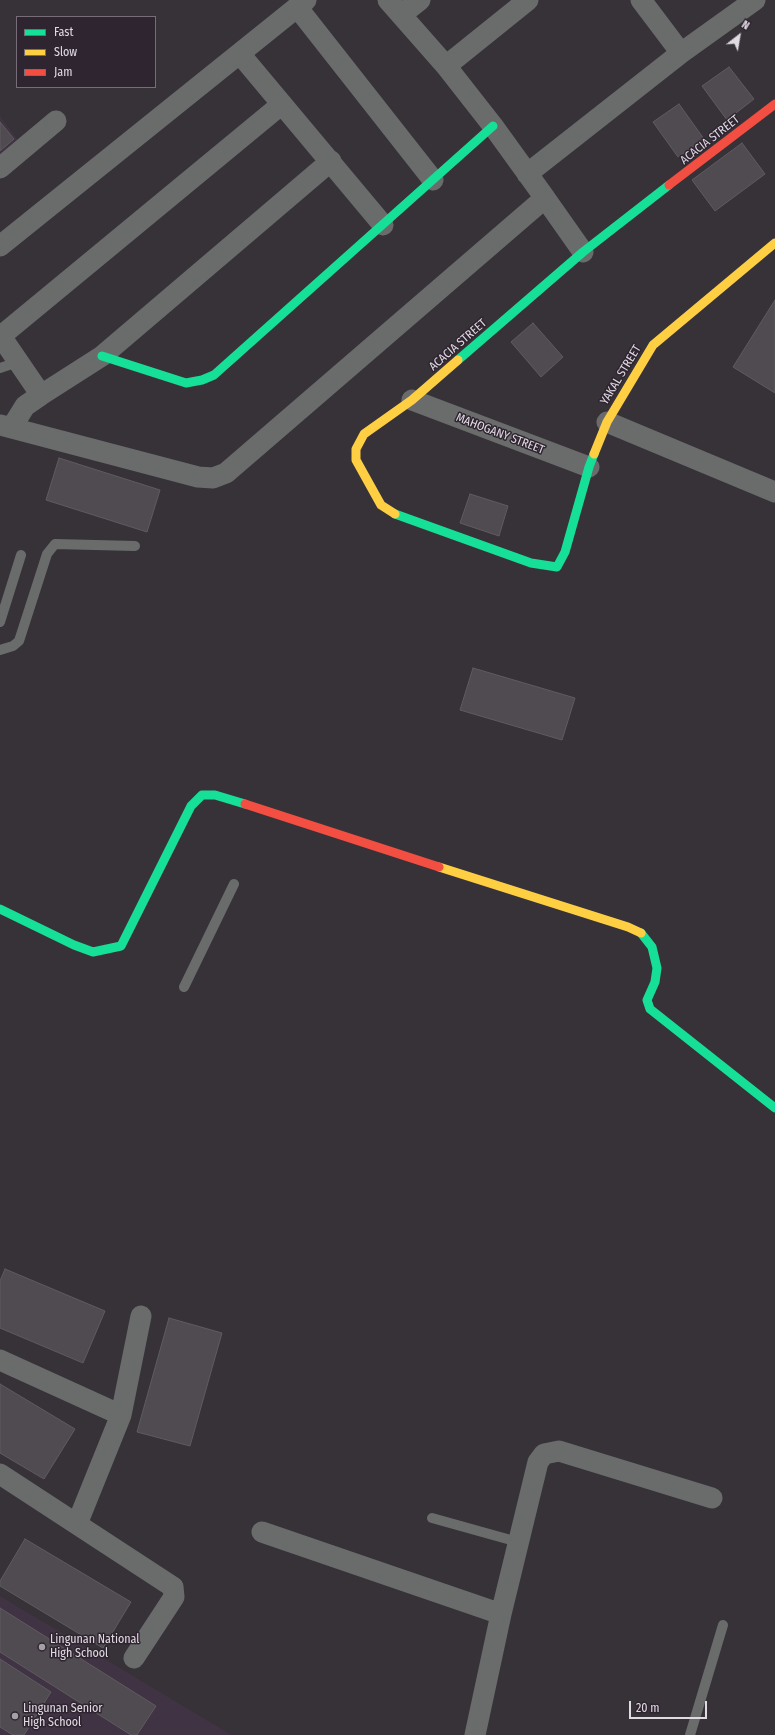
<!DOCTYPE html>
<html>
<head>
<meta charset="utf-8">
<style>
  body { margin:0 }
  #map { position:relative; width:775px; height:1735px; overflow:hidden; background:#373238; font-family:"Fira Sans Condensed",sans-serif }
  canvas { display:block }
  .legend { position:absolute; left:16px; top:16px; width:140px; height:72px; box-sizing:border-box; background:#2f2531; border:1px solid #766d78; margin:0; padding:5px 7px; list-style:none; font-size:12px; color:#e0dae2 }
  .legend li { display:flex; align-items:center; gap:8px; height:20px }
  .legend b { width:20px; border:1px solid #766d78 }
  .north { position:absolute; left:719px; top:16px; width:40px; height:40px; -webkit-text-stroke:3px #2f2531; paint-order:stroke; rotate:31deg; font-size:11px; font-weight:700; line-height:16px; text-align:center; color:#e0dae2 }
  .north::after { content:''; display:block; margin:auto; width:14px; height:18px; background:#e0dae2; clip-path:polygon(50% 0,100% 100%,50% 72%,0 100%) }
  .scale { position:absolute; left:629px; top:1701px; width:78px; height:18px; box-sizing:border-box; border:2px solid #e0dae2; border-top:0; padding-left:5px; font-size:12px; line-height:14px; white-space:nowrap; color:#e0dae2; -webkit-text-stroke:3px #2f2531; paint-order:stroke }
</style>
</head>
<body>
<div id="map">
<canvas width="775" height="1735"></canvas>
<ul class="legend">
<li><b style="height:5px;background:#16e098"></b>Fast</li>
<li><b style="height:5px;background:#ffcf43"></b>Slow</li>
<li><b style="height:5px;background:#f24e42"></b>Jam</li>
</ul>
<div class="north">N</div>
<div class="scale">20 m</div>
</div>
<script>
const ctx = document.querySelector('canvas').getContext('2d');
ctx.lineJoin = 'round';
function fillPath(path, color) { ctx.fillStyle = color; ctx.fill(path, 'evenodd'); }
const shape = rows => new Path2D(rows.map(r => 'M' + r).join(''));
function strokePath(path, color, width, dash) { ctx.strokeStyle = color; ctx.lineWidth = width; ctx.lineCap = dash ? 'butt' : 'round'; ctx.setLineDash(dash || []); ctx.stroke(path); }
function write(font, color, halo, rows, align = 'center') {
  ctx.font = font + ' "Fira Sans Condensed",sans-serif'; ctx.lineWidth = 3; ctx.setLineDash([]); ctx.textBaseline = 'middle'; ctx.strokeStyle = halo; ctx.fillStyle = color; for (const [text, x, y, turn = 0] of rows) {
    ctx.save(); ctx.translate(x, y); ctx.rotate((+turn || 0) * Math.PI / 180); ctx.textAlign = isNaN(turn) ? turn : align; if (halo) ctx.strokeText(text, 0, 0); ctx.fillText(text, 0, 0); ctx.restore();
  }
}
const built = shape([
  [0,116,18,140,0,155],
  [0,1596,228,1733,231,1735,0,1735]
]);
const building = shape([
  [729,67,754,99,727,120,702,86,729,67],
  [679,104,704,139,678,157,653,122,679,104],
  [0,122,14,139,0,151,0,122],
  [742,143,765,174,715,211,692,180,742,143],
  [775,300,775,393,733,367,775,300],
  [533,323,563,357,541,377,511,342,533,323],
  [59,458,160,490,147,532,46,500,59,458],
  [470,494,508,506,499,536,460,523,470,494],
  [473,668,575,698,562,740,460,710,473,668],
  [5,1269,105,1311,83,1363,0,1328,0,1281,5,1269],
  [169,1318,222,1333,190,1446,137,1432,169,1318],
  [0,1384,75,1429,44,1479,0,1453,0,1384],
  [25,1539,131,1602,103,1648,0,1586,0,1581,25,1539],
  [0,1608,156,1706,137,1735,131,1735,0,1652,0,1608],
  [0,1659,51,1692,24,1735,13,1735,0,1727,0,1659]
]);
const lane = shape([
  [0,368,18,362],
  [0,622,21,555],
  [0,650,13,646,19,641,47,554,55,544,135,546],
  [184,987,234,884],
  [432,1518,518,1542],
  [690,1735,723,1625]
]);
const street = shape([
  [388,0,446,66,493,126,545,198],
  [297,7,433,180],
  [401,15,420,0],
  [681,53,755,0],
  [240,54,383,225],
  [446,66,528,0],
  [0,168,56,121],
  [527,174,681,53,641,0],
  [0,246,306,0],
  [0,335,41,395,102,356,331,161],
  [1,336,282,104],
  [412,400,589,467],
  [607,422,775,492],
  [0,425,198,477,213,478,226,473,545,198,583,252],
  [12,427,25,406,41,395],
  [0,1360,121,1415],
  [0,1474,173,1587,174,1597,134,1658],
  [77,1524,121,1415,141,1316],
  [262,1532,501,1614],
  [475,1735,501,1614,538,1462,544,1454,559,1451,712,1498]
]);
const fast = shape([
  [102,356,186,383,202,380,214,375,493,126],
  [458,360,583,252,669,185],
  [395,514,531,563,557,567,565,552,589,467,594,454],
  [0,909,74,945,93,952,121,946,191,806,202,795,215,795,245,804],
  [641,933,652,947,657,968,655,982,647,1000,650,1009,775,1108]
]);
const slow = shape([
  [594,454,607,422,653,345,775,243],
  [395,514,381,505,356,460,356,449,364,434,412,400,458,360],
  [439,867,628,927,641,933]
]);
const jam = shape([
  [669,185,775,104],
  [245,804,439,867]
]);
const markers = [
  [42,1647,4,"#a59fa6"],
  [15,1716,4,"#a59fa6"]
];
const streetNames = [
  ["ACACIA STREET",710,140,-38],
  ["ACACIA STREET",458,345,-41],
  ["YAKAL STREET",621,375,-59],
  ["MAHOGANY STREET",500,434,21]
];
const poiNames = [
  ["Lingunan National",50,1640],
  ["High School",50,1654],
  ["Lingunan Senior",23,1709],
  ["High School",23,1723]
];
fillPath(built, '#403343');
fillPath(building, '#4f4b50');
strokePath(building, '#5f5b60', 1);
strokePath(lane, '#6a6c6c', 10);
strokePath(street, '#6a6c6c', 21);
strokePath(fast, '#16e098', 9);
strokePath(slow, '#ffcf43', 9);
strokePath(jam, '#f24e42', 9);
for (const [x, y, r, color] of markers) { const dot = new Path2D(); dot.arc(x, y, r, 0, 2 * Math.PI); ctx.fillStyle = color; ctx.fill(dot); strokePath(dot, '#2f2531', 1.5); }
write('12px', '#e0dae2', '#2f2531', streetNames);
write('12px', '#e0dae2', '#2f2531', poiNames, 'left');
</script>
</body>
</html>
